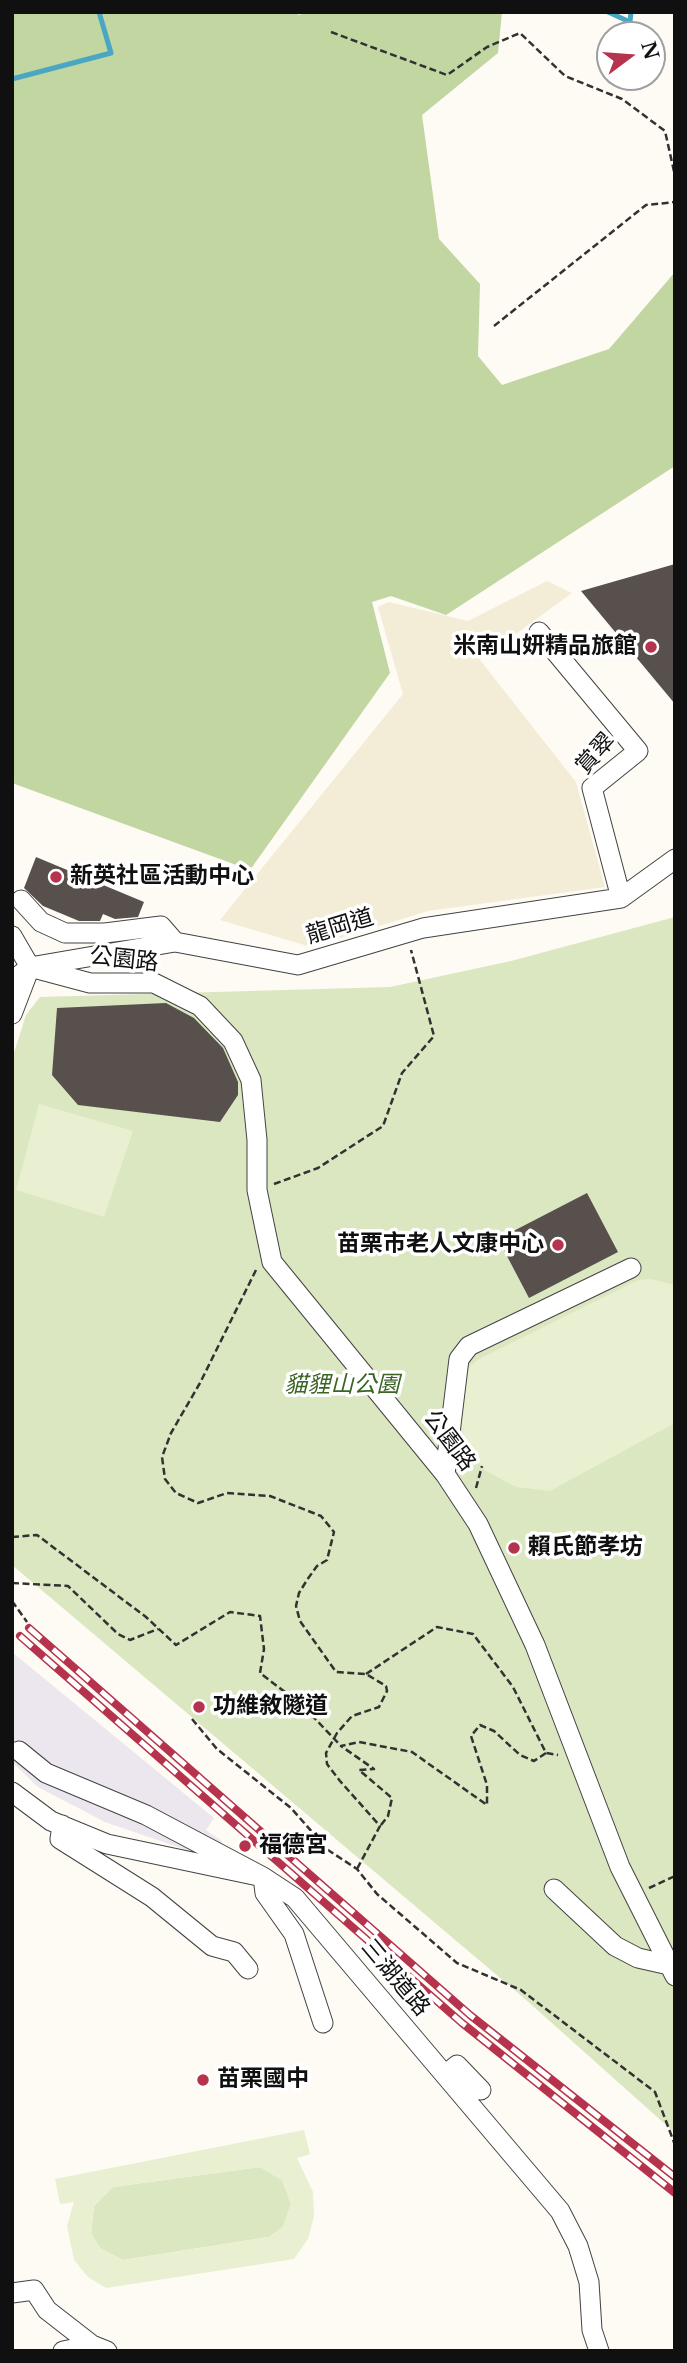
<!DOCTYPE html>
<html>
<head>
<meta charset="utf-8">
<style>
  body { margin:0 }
  #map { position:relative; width:687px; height:2363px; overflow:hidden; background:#fefbf4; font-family:"Libre Baskerville",serif }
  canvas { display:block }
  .frame { position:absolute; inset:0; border:14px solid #101010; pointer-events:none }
  .north { position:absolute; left:596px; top:21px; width:70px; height:70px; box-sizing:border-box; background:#fff; border:2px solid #9f9f9f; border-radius:50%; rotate:74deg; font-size:19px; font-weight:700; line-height:28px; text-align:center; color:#101010 }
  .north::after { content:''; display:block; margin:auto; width:24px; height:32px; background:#b6334e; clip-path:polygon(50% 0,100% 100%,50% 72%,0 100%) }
</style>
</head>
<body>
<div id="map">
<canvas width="687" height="2363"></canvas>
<div class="frame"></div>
<div class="north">N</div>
</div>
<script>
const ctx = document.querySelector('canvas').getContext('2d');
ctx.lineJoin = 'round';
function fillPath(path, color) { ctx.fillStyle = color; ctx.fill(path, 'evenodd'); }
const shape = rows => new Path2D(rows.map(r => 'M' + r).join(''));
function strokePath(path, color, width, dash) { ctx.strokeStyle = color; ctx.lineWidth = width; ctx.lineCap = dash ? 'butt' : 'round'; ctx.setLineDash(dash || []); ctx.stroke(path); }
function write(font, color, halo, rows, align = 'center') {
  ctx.font = font + ' "Libre Baskerville","Noto Sans TC",serif'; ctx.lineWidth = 7; ctx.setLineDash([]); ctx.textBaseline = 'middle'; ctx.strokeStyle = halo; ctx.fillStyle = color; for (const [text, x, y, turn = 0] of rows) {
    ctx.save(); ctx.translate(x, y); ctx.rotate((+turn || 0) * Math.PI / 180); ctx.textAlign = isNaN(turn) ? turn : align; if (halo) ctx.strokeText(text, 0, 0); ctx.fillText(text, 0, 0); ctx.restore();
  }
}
const industrial = shape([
  [12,1652,214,1818,206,1830,222,1841,222,1854,213,1859,105,1822,38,1787,12,1762]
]);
const farmland = shape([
  [547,581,572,593,480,660,576,782,605,887,428,911,311,947,220,920,403,694,378,607,389,602,468,621]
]);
const green = shape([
  [675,917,675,2133,525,1999,12,1565,12,1059,26,1015,40,997,390,987,511,961],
  [260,2167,282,2180,291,2204,283,2227,269,2237,123,2260,100,2248,91,2233,94,2206,113,2187]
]);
const forest = shape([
  [12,12,294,12,299,15,306,12,502,12,498,53,422,115,439,239,480,284,478,356,502,385,609,349,675,272,675,466,446,615,391,596,372,602,390,673,250,870,12,783]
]);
const pitch = shape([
  [39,1104,133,1131,104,1217,16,1190],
  [651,1279,675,1285,675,1423,550,1491,516,1487,486,1471,471,1454,461,1426,464,1375,471,1365,479,1359,638,1280],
  [304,2130,310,2154,297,2158,313,2192,314,2216,308,2239,294,2259,106,2288,88,2277,74,2260,67,2226,74,2202,60,2204,55,2179],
  [260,2167,282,2180,291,2204,283,2227,269,2237,123,2260,100,2248,91,2233,94,2206,113,2187]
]);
const stream = shape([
  [608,12,630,22,631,12],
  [12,79,111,53,99,12]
]);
const building = shape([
  [675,564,675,704,581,591],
  [36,857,144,902,138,917,115,919,103,914,100,921,79,921,43,906,24,888],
  [166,1003,194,1018,223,1048,238,1082,238,1095,220,1122,78,1105,52,1075,57,1008],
  [587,1193,618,1252,529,1298,498,1239]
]);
const path = shape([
  [331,32,447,75,487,47,520,33,565,76,622,99,665,131,675,176],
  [494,326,646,205,675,202],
  [274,1184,318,1168,383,1126,402,1073,434,1036,411,950],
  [256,1270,200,1383,171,1433,162,1457,165,1479,176,1493,198,1503,227,1493,270,1496,321,1516,334,1532,327,1560,317,1566,307,1580,299,1593,296,1606,300,1621,336,1672,366,1674,386,1686,387,1691,379,1707,352,1716,337,1733,326,1753,327,1764,340,1781,380,1826,357,1869],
  [476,1488,482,1466],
  [12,1537,37,1535,146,1617,176,1645,230,1612,260,1616,264,1649,260,1673,302,1705,341,1746],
  [12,1583,68,1586,118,1634,130,1640,158,1629],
  [12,1601,27,1622],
  [366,1674,437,1627,473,1634,513,1687,546,1753,558,1755],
  [192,1719,217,1749,291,1808,328,1850,357,1869,377,1894,457,1963,521,1990,655,2092,675,2145],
  [381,1825,388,1816,392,1798,359,1770,374,1769,341,1746,359,1742,412,1752,487,1805,487,1785,471,1736,480,1725,494,1731,520,1755,534,1761,546,1753],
  [649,1888,675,1876]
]);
const minor = shape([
  [539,632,638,751,592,788,621,898],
  [21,900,41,922,65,933,105,933,161,926,175,942],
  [12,936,30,967,12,1014],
  [30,967,90,983,154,983,200,1006,233,1041,251,1080,257,1140,257,1190,272,1262,445,1474,478,1524,535,1645,620,1867,675,1976],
  [12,981,30,967,175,942,298,965,423,928,621,898,675,859],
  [445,1474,459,1359,469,1346,631,1268],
  [19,1751,46,1773,146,1815,263,1877,265,1893,294,1934,323,2023],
  [12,1792,51,1821,107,1844,263,1877,295,1898,560,2211,578,2246,589,2282,592,2330,599,2351],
  [62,1825,60,1839,152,1897,212,1946,234,1952,248,1969],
  [554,1889,615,1946,638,1958,669,1965],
  [445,2075,457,2065,481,2090],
  [12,2293,34,2290,47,2310,92,2345,107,2351],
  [63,2351,92,2345]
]);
const rail = shape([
  [29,1628,470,2015,675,2177],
  [20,1636,462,2023,675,2193]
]);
const markers = [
  [651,647,7,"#b6334e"],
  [56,877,7,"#b6334e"],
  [558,1245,7,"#b6334e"],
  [514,1548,7,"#b6334e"],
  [199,1707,7,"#b6334e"],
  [245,1846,7,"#b6334e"],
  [203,2080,7,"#b6334e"]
];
const poiNames = [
  ["米南山妍精品旅館",637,647,"right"],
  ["新英社區活動中心",70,877],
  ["苗栗市老人文康中心",544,1245,"right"],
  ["賴氏節孝坊",528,1548],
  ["功維敘隧道",213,1707],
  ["福德宮",259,1846],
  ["苗栗國中",217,2080]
];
const streetNames = [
  ["賞翠",596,754,-48],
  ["龍岡道",340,927,-17],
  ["公園路",124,960,6],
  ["公園路",449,1441,53],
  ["三湖道路",395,1978,50]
];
const parkNames = [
  ["貓貍山公園",342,1386]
];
fillPath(industrial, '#ece6ee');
fillPath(farmland, '#f3ecd6');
fillPath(green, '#dae7c0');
fillPath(forest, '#c1d6a0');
fillPath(pitch, '#e9efd1');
strokePath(stream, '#4aa6c3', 5);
fillPath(building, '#58504d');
strokePath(minor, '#434343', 21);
strokePath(path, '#323232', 2.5, [7, 3.5]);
strokePath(minor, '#fff', 19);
strokePath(rail, '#b6334e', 8);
strokePath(rail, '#fff', 5, [16]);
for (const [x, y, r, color] of markers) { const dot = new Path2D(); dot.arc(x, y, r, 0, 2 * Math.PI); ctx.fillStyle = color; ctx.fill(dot); strokePath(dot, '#fff', 2.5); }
write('bold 23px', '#101010', '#fff', poiNames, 'left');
write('23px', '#101010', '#fff', streetNames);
write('italic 23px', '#3c6425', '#fff', parkNames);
</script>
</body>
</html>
